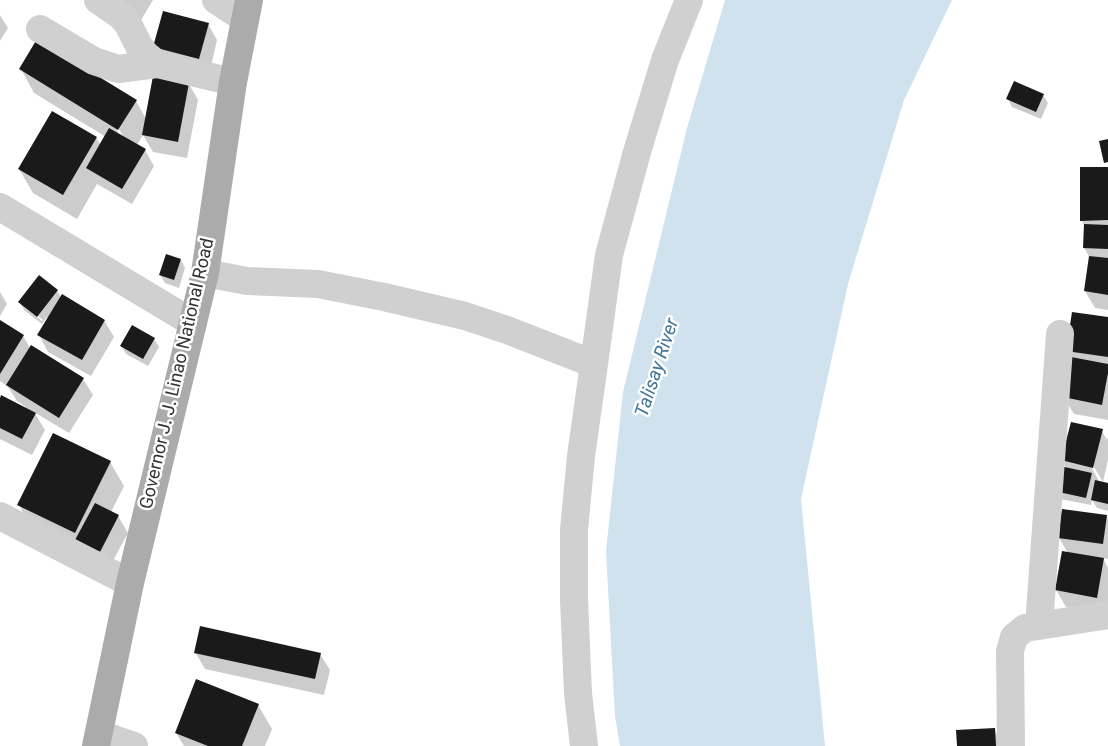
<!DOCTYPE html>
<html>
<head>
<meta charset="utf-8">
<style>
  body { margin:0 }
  canvas { display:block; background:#fff }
</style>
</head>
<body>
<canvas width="1108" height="746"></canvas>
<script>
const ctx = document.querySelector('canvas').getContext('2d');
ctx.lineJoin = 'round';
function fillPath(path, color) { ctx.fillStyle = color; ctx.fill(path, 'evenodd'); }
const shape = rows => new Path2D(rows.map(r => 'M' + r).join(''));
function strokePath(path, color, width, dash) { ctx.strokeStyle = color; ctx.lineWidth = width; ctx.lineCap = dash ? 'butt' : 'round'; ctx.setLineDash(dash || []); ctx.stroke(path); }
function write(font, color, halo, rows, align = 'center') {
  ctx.font = font + ' Roboto,sans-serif'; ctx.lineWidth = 5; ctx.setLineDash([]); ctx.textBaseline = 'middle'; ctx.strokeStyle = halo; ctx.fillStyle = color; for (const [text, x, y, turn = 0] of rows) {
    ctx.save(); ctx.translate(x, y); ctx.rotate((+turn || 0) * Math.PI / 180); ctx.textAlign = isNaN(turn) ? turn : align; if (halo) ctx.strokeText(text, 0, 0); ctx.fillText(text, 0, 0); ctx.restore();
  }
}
const water = shape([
  [725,0,952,0,904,100,848,284,801,499,825,746,620,746,615,716,606,551,623,392,687,128]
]);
const shadow = shape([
  [96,0,153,0,138,25],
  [0,15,8,28,0,41],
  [208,24,217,40,209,75,154,47],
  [21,69,136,101,146,119,189,84,198,100,187,158,153,152,143,135,137,145,145,150,154,166,132,204,97,184,77,219,33,193,19,169,96,138,101,145,106,137,34,93],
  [116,124,123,136,120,136,114,125],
  [1043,95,1048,103,1041,119,1012,107,1008,99],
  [1108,168,1108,310,1095,308,1085,291,1090,258,1084,248,1085,227,1082,221],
  [181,260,185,268,179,288,165,283,160,275],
  [57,291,61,297,104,320,114,337,91,376,48,352,39,335,49,318,47,317,42,324,24,310,20,302],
  [25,305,43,320,42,321,25,308],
  [0,292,7,304,0,316],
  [1108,318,1108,420,1074,414,1064,397,1067,351],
  [0,322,23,336,30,348,83,379,93,395,69,433,34,412,45,430,32,455,0,439,0,398,1,399,25,408,26,407,17,401,8,387,0,381],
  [154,339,159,347,148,366,126,354,121,346],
  [1102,431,1107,440,1108,436,1108,460,1103,482,1091,462,1089,463,1100,483,1108,484,1108,511,1097,508,1092,500,1091,505,1060,499,1067,469,1062,460],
  [110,462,124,486,111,512,118,516,128,533,109,568,32,529,19,505],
  [1106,516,1108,519,1108,559,1103,558,1108,568,1108,604,1106,614,1066,607,1056,590,1068,553,1059,538],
  [195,652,320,654,330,670,324,695,205,669],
  [258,705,272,729,265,746,184,746,176,733],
  [994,729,1003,746,958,746]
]);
const building = shape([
  [163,11,209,23,199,59,153,47],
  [37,39,137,100,118,130,19,69],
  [153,76,189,83,178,142,142,135],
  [1014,81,1044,94,1036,112,1006,99],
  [52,111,97,137,63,195,18,169],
  [109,128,146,149,122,189,86,168],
  [1108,139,1108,162,1104,163,1099,141],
  [1080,167,1108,167,1108,220,1080,221],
  [1084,224,1108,225,1108,249,1083,248],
  [166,254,181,259,174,280,159,275],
  [1089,256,1108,258,1108,295,1084,291],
  [39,275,58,290,37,317,18,302],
  [62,294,105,320,82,360,37,335],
  [1072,312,1108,317,1108,357,1066,351],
  [0,320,24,335,0,374],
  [132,325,155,338,143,359,120,346],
  [31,345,84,378,59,418,6,385],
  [1071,357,1108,364,1108,373,1102,405,1063,397],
  [1,395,36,413,22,439,0,428,0,398],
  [1071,422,1103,429,1093,468,1061,460],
  [53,433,111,461,75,533,17,505],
  [1060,466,1092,473,1086,498,1054,491],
  [1095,480,1108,483,1108,504,1091,500],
  [95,503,119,515,100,552,75,540],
  [1062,509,1107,515,1103,544,1058,538],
  [1062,551,1104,558,1097,598,1055,590],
  [200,626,321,653,315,679,194,653],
  [196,679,259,704,242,746,208,746,175,733],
  [995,728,996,746,957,746,956,730]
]);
const minor = shape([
  [98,0,121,16,128,24,139,46,145,54,157,64],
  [216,0,245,19],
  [40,29,94,61,118,69,157,64,233,82],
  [0,207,193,323],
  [205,273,247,281,318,284,384,297,465,316,507,330,594,364],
  [0,516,130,583],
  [1039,626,1060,334],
  [99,734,134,746],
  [584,746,578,693,574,599,574,530,581,456,594,364,609,255,637,152,665,60,689,0],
  [1011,746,1010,651,1014,637,1025,628,1108,615]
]);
const major = shape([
  [96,746,130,583,205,273,233,82,249,0]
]);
const streetNames = [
  ["Governor J. J. Linao National Road",178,374,-77]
];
const waterNames = [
  ["Talisay River",658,368,-72]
];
fillPath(water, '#cfe2ee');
fillPath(shadow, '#0003');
fillPath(building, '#1a1a1a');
strokePath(minor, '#d0d0d0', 28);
strokePath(major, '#ababab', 28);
write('18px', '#333', '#fff', streetNames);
write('italic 19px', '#3f7597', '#fff', waterNames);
</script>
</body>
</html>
